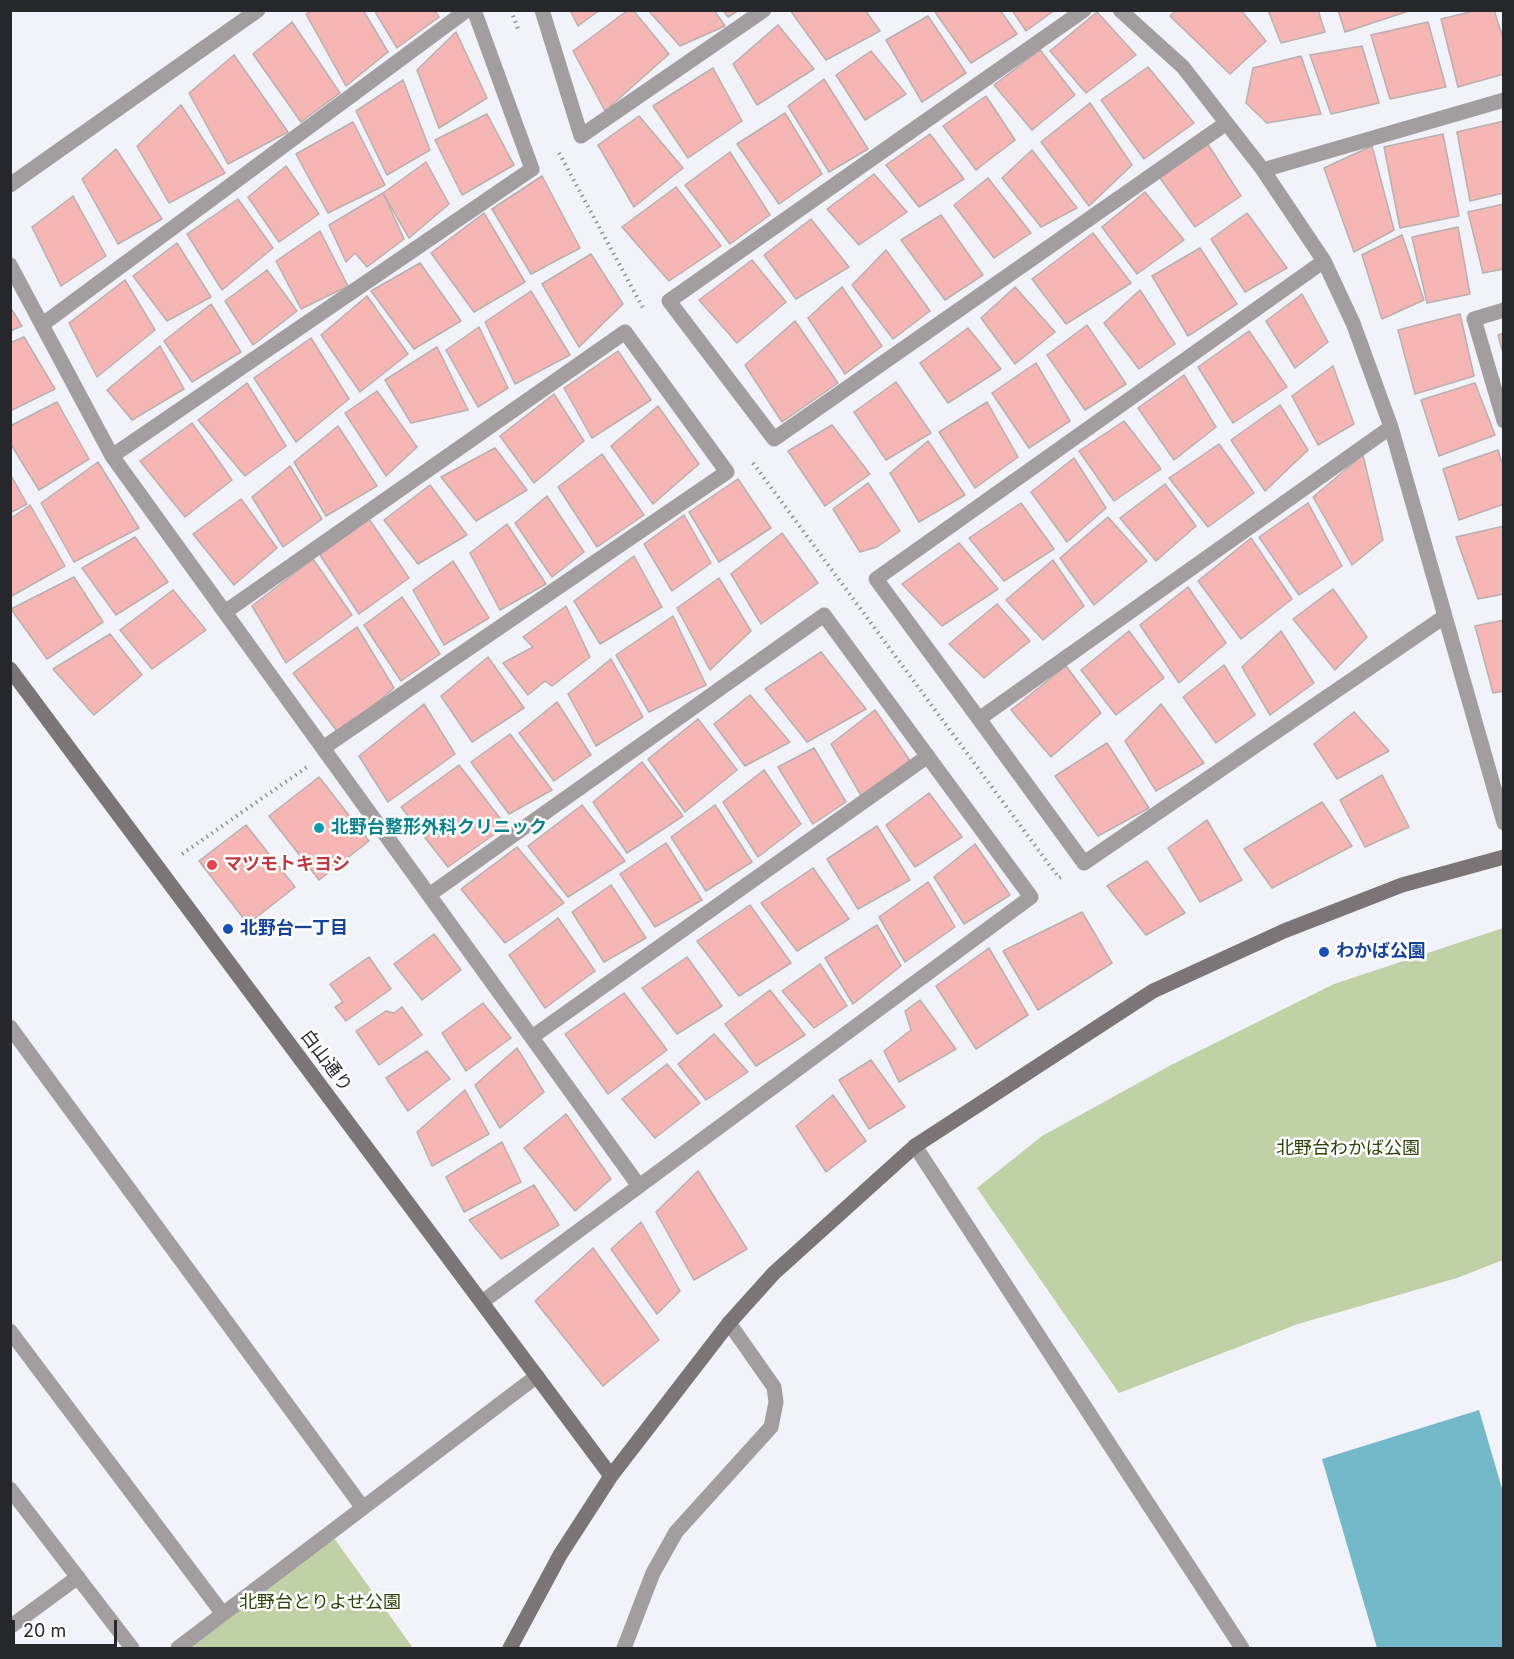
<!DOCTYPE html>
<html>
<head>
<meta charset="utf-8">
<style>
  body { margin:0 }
  #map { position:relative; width:1514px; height:1659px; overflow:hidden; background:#f1f2fa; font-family:Inter,sans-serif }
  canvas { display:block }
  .frame { position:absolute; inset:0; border:12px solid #26272a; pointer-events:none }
  .scale { position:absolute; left:12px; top:1620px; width:105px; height:27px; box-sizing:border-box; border:3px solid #26272a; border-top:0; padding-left:8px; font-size:18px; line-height:21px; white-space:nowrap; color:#26272a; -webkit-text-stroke:4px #fff; paint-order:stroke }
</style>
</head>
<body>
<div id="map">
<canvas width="1514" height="1659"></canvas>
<div class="frame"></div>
<div class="scale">20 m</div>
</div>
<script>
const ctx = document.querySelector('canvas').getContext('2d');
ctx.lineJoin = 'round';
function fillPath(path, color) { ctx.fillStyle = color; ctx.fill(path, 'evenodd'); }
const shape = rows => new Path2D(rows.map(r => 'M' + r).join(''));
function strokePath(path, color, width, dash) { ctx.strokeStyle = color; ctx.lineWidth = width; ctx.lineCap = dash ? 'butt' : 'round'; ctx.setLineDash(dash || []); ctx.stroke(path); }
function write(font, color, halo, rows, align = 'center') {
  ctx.font = font + ' Inter,"Noto Sans JP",sans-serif'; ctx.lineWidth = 5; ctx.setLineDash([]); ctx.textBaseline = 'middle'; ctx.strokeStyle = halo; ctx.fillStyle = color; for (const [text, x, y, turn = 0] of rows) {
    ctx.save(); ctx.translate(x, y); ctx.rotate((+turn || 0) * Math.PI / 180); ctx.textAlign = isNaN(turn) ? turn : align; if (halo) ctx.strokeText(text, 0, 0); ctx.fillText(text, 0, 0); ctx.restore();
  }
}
const green = shape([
  [1503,928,1503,1260,1457,1278,1298,1324,1119,1393,977,1188,1042,1136,1173,1064,1334,984],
  [331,1534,413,1648,189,1648]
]);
const water = shape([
  [1479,1410,1503,1492,1503,1648,1377,1648,1322,1459]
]);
const building = shape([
  [312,10,363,10,388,52,346,86,306,14,312,10],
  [374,10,435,10,439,17,397,48,374,10],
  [570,10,600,10,578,26,570,10],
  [628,10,633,10,669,54,605,111,573,51,628,10],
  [648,10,714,10,725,26,680,46,648,10],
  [723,10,739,10,728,17,723,10],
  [790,10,865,10,880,31,826,60,790,10],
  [937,10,1000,10,1017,34,971,63,935,12,937,10],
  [1012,10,1055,10,1026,31,1012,10],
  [1177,10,1241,10,1266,41,1230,74,1170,16,1177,10],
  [1268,10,1318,10,1325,32,1281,43,1268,10],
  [1338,10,1409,10,1409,11,1345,32,1338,10],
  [1478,10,1494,10,1504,41,1504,74,1458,87,1441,19,1478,10],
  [1097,12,1136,55,1086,93,1050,51,1097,12],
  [928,16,966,73,922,102,886,40,928,16],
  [292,22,340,93,301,122,253,54,292,22],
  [1428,22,1446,87,1390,99,1371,35,1428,22],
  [778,25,814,69,757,105,733,64,778,25],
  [456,32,487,98,439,128,417,70,456,32],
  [1362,46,1379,103,1331,114,1310,55,1362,46],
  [1040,50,1075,95,1032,130,994,85,1040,50],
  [871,51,906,94,865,120,836,75,871,51],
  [234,55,288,132,228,164,189,93,234,55],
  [1301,56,1321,114,1267,123,1246,103,1253,68,1301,56],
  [1148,67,1194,123,1144,159,1101,100,1148,67],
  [713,68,742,121,688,158,653,106,713,68],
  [824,79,868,149,829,172,788,106,824,79],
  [403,80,430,150,387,175,356,111,403,80],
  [986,96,1015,140,976,170,943,126,986,96],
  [1090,103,1132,165,1089,206,1041,142,1090,103],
  [181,105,225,173,169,203,137,146,181,105],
  [785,113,822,174,779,204,737,144,785,113],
  [487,114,514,165,462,195,435,140,487,114],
  [639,116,683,168,634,207,598,145,639,116],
  [1504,121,1504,193,1470,201,1457,132,1504,121],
  [353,122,385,185,328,213,296,154,353,122],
  [930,134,964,179,919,207,886,165,930,134],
  [1443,134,1459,216,1400,228,1384,147,1443,134],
  [1207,143,1241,196,1195,227,1160,178,1207,143],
  [1372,146,1394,230,1354,252,1324,168,1372,146],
  [116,149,162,219,118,244,82,179,116,149],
  [1032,150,1077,208,1041,227,1002,178,1032,150],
  [730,152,770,215,730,244,685,185,730,152],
  [426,162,449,204,409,238,383,193,426,162],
  [286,166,319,214,279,242,248,197,286,166],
  [874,174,907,212,859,245,827,209,874,174],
  [542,176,580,248,531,274,492,209,542,176],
  [988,178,1031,233,994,258,954,205,988,178],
  [676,187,721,246,669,281,622,227,676,187],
  [1145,192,1184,240,1137,274,1102,227,1145,192],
  [383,193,404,239,367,267,355,253,346,262,329,225,383,193],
  [73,196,106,256,61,286,32,227,73,196],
  [238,199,273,248,222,290,187,234,238,199],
  [1504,204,1504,269,1483,273,1468,212,1504,204],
  [484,213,525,282,474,312,431,253,484,213],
  [1247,213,1287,268,1245,292,1211,239,1247,213],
  [941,215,983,275,945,300,901,240,941,215],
  [811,219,849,267,796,299,764,255,811,219],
  [1458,227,1470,294,1427,303,1412,237,1458,227],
  [320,231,348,286,301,309,276,261,320,231],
  [1093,233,1131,283,1066,324,1032,279,1093,233],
  [1402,235,1424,300,1382,319,1362,255,1402,235],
  [177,243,211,297,167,321,133,276,177,243],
  [1200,248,1237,304,1188,336,1152,276,1200,248],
  [886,250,930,311,893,339,852,285,886,250],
  [591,254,623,304,579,347,542,284,591,254],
  [752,260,786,302,737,343,699,300,752,260],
  [420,263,461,321,414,349,371,291,420,263],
  [267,270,297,311,253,345,225,301,267,270],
  [125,280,155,330,97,377,69,323,125,280],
  [842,287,882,346,845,374,808,318,842,287],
  [1015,287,1055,332,1015,364,981,318,1015,287],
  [1140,290,1175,344,1139,369,1104,323,1140,290],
  [531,291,570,355,515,384,485,322,531,291],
  [1302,294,1328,342,1295,368,1266,321,1302,294],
  [367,296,408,354,360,392,321,335,367,296],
  [211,304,241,352,192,382,164,341,211,304],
  [10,307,22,326,10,331,10,307],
  [1460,314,1474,376,1415,394,1398,330,1460,314],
  [795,321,838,383,782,422,745,365,795,321],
  [1087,325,1126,384,1085,410,1047,355,1087,325],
  [479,327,508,388,478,407,446,350,479,327],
  [968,328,1001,369,948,403,920,363,968,328],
  [1249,331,1287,387,1233,423,1198,367,1249,331],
  [1504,333,1504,357,1498,335,1504,333],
  [24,337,55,389,10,411,10,343,24,337],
  [311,338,349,399,296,442,254,378,311,338],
  [160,346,184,389,132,420,107,390,160,346],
  [437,347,468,410,411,423,385,380,437,347],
  [618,351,651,400,592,438,564,388,618,351],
  [1036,363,1070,421,1029,448,992,393,1036,363],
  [1333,366,1354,424,1318,445,1292,396,1333,366],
  [1184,375,1216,427,1174,460,1138,408,1184,375],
  [896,382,931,433,886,460,854,412,896,382],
  [247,383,286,446,245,476,198,420,247,383],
  [1475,383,1495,435,1439,456,1421,400,1475,383],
  [377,391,417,447,386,476,345,413,377,391],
  [554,394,584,441,534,483,500,436,554,394],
  [57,402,89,459,39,490,10,443,10,426,57,402],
  [987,402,1018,457,975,488,939,432,987,402],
  [1280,405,1308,450,1265,491,1231,440,1280,405],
  [658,406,699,464,653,504,611,446,658,406],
  [1124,421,1161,469,1114,501,1079,451,1124,421],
  [192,423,232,480,185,517,140,461,192,423],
  [832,425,870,474,825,506,788,451,832,425],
  [338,426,377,486,326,516,294,462,338,426],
  [928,441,965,495,919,522,890,473,928,441],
  [1219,444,1254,493,1208,527,1169,478,1219,444],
  [495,448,527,490,476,521,441,477,495,448],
  [1498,450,1504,470,1504,504,1459,520,1443,469,1498,450],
  [602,454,644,515,597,547,558,487,602,454],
  [1363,455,1383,540,1352,565,1313,497,1363,455],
  [1074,458,1106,508,1067,542,1031,492,1074,458],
  [98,462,139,528,74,562,41,503,98,462],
  [290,466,322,519,283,547,252,497,290,466],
  [10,474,27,504,10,513,10,474],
  [738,479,771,528,719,562,689,512,738,479],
  [868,483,900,531,877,547,860,552,833,509,868,483],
  [1165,484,1196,526,1156,561,1120,518,1165,484],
  [430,485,467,535,418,564,384,520,430,485],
  [547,496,584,552,552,577,515,523,547,496],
  [241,499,277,548,234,585,193,534,241,499],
  [1021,503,1054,549,1004,581,969,538,1021,503],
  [1308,503,1342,566,1299,595,1259,537,1308,503],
  [30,505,65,566,10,597,10,519,30,505],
  [684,515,711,563,672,591,644,544,684,515],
  [1108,517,1147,561,1094,605,1060,558,1108,517],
  [369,519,409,578,359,614,320,555,369,519],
  [507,524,546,584,500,610,470,553,507,524],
  [1504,526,1504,594,1478,599,1456,537,1504,526],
  [782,533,818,583,761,624,731,574,782,533],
  [135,537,168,582,116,615,82,568,135,537],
  [1251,538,1292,599,1241,639,1198,581,1251,538],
  [959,543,998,589,942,626,902,584,959,543],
  [634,556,662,607,600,644,574,601,634,556],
  [313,559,352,615,286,663,252,606,313,559],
  [1053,560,1084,606,1043,640,1006,600,1053,560],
  [453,561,489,618,444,645,413,590,453,561],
  [74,577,103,622,47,659,11,609,74,577],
  [719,578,751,631,710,670,677,608,719,578],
  [1188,587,1226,643,1179,683,1140,625,1188,587],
  [1333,589,1367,637,1335,670,1293,619,1333,589],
  [173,590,206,630,152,669,120,630,173,590],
  [402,597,440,654,401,681,364,625,402,597],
  [997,604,1030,641,984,678,949,644,997,604],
  [566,606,590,657,552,686,545,681,528,695,503,663,533,647,523,637,566,606],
  [673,616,706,685,649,712,616,655,673,616],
  [1504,620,1504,691,1493,693,1475,626,1504,620],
  [357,627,394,688,340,735,293,673,357,627],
  [1129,631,1164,678,1116,715,1081,670,1129,631],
  [1281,631,1314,683,1270,715,1242,667,1281,631],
  [110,634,142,675,94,715,53,669,110,634],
  [821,652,866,709,807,742,765,689,821,652],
  [488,657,524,708,472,742,441,696,488,657],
  [611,659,643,717,596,746,568,694,611,659],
  [1224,665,1255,715,1216,743,1183,697,1224,665],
  [1066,666,1101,713,1051,757,1011,710,1066,666],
  [750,695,790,742,745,766,714,724,750,695],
  [557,702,591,755,554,781,519,733,557,702],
  [424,704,455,754,388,802,359,756,424,704],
  [1161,704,1204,763,1156,791,1125,741,1161,704],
  [875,710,913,765,862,797,831,744,875,710],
  [1354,712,1389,751,1337,779,1314,744,1354,712],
  [698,719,737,770,685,812,648,759,698,719],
  [510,734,552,790,509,814,471,762,510,734],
  [1107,743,1149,808,1098,836,1055,776,1107,743],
  [814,748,846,802,813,824,778,767,814,748],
  [642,762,683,816,627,853,593,802,642,762],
  [459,765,506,826,448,867,401,807,459,765],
  [764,770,801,824,758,857,723,802,764,770],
  [1382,775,1409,827,1365,847,1340,800,1382,775],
  [319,777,369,841,319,880,269,816,319,777],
  [929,793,962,837,915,867,886,825,929,793],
  [1322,802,1352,846,1272,888,1244,849,1322,802],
  [582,805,625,861,568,897,528,846,582,805],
  [715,805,752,862,706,891,671,837,715,805],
  [1207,820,1242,880,1200,902,1168,848,1207,820],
  [246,825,295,887,248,924,199,861,246,825],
  [877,826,910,880,858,909,827,859,877,826],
  [666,843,702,900,655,927,620,874,666,843],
  [975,844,1010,895,964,924,934,877,975,844],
  [517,847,564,903,505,943,461,889,517,847],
  [1147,861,1185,913,1146,935,1107,886,1147,861],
  [813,868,849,919,797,951,761,903,813,868],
  [928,882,955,927,905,962,879,917,928,882],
  [611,885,646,938,604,962,572,912,611,885],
  [750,905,791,963,739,996,697,941,750,905],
  [1082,912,1112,963,1038,1010,1003,951,1082,912],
  [558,918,595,971,545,1008,509,955,558,918],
  [877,925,901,966,853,1004,825,958,877,925],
  [434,934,461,970,422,1000,394,964,434,934],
  [989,948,1028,1015,976,1049,936,986,989,948],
  [369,957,391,989,346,1021,335,1007,343,1002,330,984,369,957],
  [687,957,722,1006,677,1034,642,988,687,957],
  [820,964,847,1006,814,1028,782,991,820,964],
  [770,990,805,1035,756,1066,725,1024,770,990],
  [624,993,667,1050,608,1094,565,1034,624,993],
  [920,1000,956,1049,899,1082,884,1051,911,1030,905,1011,920,1000],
  [483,1003,511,1038,466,1071,442,1033,483,1003],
  [402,1007,422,1035,379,1065,356,1031,386,1011,394,1013,402,1007],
  [714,1034,748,1072,706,1100,678,1064,714,1034],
  [517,1048,544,1092,500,1128,475,1085,517,1048],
  [427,1051,450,1079,408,1111,386,1078,427,1051],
  [871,1060,905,1107,869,1129,839,1080,871,1060],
  [667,1064,700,1103,655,1138,622,1099,667,1064],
  [465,1090,489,1134,432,1166,417,1132,465,1090],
  [833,1095,866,1141,826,1172,796,1126,833,1095],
  [566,1114,611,1179,575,1211,524,1148,566,1114],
  [502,1142,521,1182,464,1212,446,1177,502,1142],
  [698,1171,747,1249,694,1280,656,1212,698,1171],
  [534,1185,559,1225,501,1259,469,1220,534,1185],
  [641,1222,680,1291,657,1314,611,1249,641,1222],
  [593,1248,659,1340,603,1386,535,1301,593,1248]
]);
const path = shape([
  [511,10,519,32],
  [559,153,643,308],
  [753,463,1059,878,1063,876],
  [182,854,307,767]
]);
const street = shape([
  [542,10,581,136,764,10],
  [1084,10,669,301,774,439,1225,124],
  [1120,10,1183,67,1263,170,1324,261,1353,323,1391,427,1504,823],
  [1263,170,1504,100],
  [10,185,258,10],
  [1324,261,876,579,979,719,1391,427],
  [10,265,112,456,639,1186],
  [1504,310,1474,319,1504,421],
  [43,324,467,10],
  [112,456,532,169,474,10],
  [225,612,625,332,727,472,323,748],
  [979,719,1084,863,1444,617],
  [429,895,824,615,1031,897,482,1302],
  [10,1027,363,1508],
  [532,1037,928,756],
  [915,1146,1242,1648],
  [10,1331,223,1614],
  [10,1489,132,1648],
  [10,1627,78,1577],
  [178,1648,537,1376],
  [624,1648,653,1573,676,1532,771,1427,776,1402,774,1387,729,1323]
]);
const secondary = shape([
  [10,669,611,1476],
  [510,1648,560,1555,611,1476,729,1323,774,1273,915,1146,1153,991,1284,931,1402,885,1504,857]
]);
const markers = [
  [319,828,6,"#0f9aa8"],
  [212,865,6,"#e0444e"],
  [228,929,6,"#1a4fb4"],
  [1324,952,6,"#1a4fb4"]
];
const cultureNames = [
  ["北野台整形外科クリニック",331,828]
];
const healthNames = [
  ["マツモトキヨシ",224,865]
];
const transitNames = [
  ["北野台一丁目",240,929],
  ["わかば公園",1336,952]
];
const streetNames = [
  ["白山通り",326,1061,53]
];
const parkNames = [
  ["北野台わかば公園",1348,1149],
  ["北野台とりよせ公園",320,1603]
];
fillPath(green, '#bfd1a5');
fillPath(water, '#74b9ca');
fillPath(building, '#f6b7b4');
strokePath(building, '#b9afaf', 1.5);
strokePath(path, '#8f9096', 4, [1.5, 4.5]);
strokePath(street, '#a29e9f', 15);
strokePath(secondary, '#7c7577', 15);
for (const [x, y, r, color] of markers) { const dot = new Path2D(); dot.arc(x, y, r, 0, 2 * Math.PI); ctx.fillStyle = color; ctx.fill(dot); strokePath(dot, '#fff', 2); }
write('bold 18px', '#0d838f', '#fff', cultureNames, 'left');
write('bold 18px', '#be3a42', '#fff', healthNames, 'left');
write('bold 18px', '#164399', '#fff', transitNames, 'left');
write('18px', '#26272a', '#fff', streetNames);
write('18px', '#2f4106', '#fff', parkNames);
</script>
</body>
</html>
